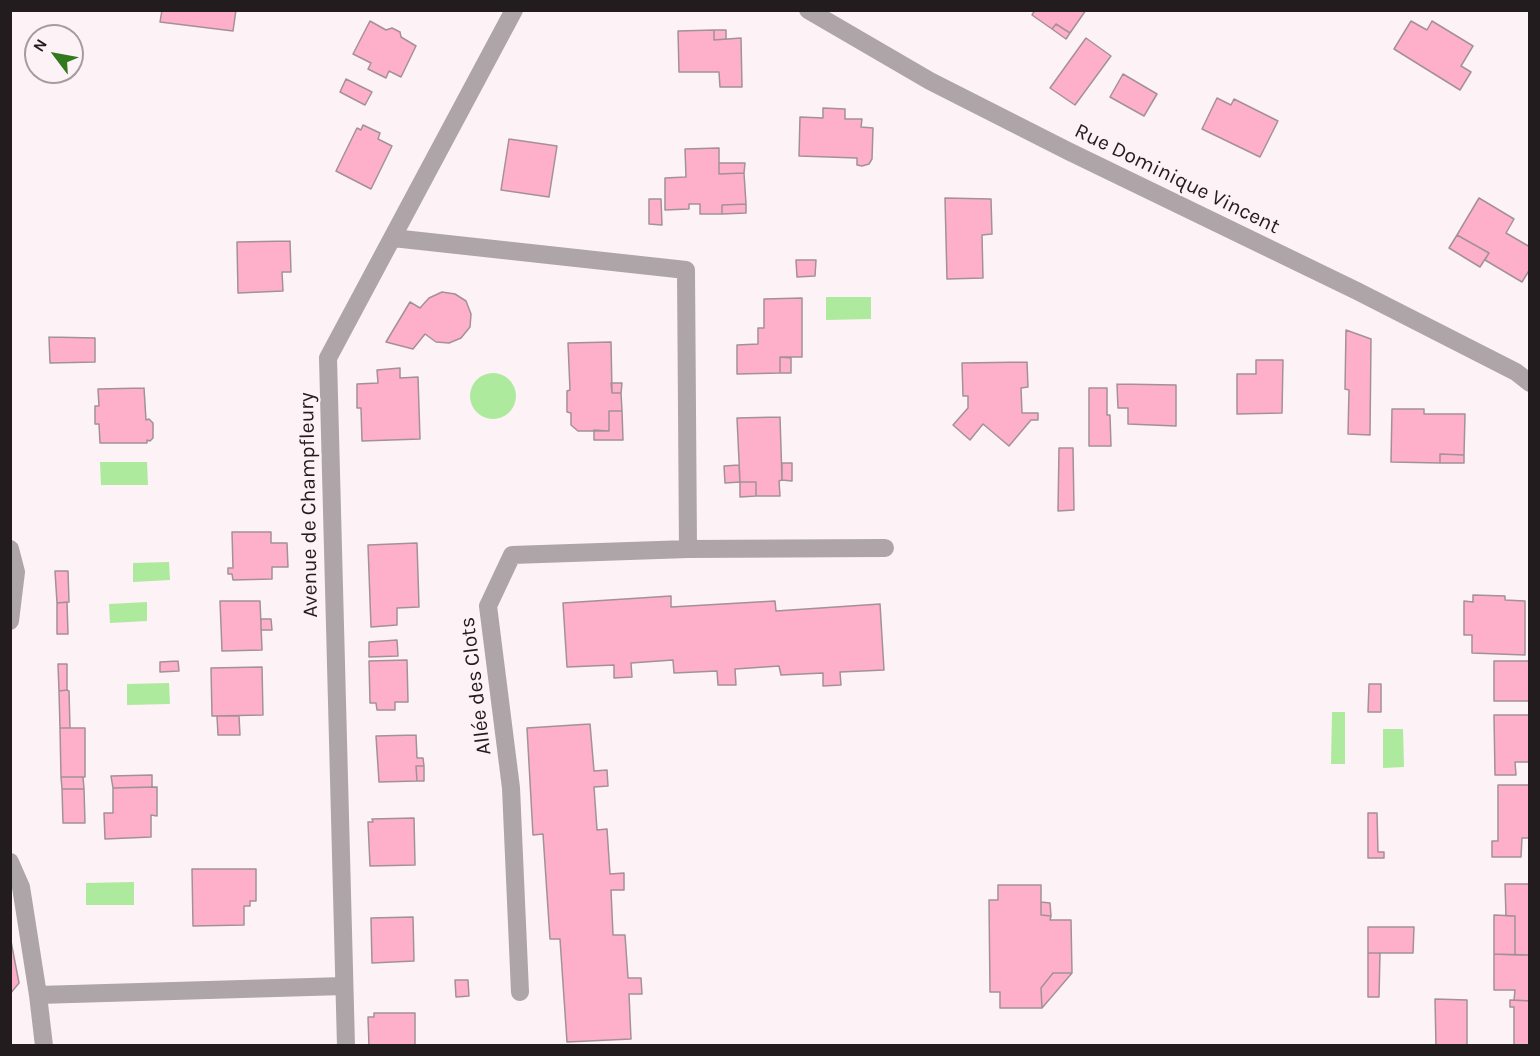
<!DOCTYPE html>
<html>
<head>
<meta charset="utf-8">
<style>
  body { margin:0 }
  #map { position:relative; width:1540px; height:1056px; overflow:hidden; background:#fdf2f5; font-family:Karla,sans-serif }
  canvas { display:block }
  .frame { position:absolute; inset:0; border:12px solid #231c1f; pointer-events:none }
  .north { position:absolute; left:24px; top:24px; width:60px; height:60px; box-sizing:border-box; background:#fdf2f5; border:2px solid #a69c9f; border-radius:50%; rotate:302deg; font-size:16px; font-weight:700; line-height:24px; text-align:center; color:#231c1f }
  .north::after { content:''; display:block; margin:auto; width:21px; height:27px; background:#337a1d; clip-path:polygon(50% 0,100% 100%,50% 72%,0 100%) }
</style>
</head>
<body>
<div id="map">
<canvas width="1540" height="1056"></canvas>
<div class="frame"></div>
<div class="north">N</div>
</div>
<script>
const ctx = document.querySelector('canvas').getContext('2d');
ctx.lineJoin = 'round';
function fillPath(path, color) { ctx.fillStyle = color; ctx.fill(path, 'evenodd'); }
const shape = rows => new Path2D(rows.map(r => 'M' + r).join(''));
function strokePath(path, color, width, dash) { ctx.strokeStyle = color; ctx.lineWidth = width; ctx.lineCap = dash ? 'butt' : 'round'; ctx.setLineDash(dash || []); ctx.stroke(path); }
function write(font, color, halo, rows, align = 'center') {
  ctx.font = font + ' Karla,sans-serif'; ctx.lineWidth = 4.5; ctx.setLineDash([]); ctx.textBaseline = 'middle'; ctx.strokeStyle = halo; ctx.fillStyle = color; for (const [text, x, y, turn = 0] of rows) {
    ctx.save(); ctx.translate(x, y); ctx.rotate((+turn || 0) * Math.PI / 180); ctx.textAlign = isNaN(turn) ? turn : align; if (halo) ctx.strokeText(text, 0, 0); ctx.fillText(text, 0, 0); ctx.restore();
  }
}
const water = shape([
  [826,297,871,297,871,319,826,320],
  '470 396a23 23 0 1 1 46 0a23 23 0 1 1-46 0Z',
  [100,462,147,462,148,485,101,485],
  [169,562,170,580,133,582,133,563],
  [147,602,147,621,110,623,109,604],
  [169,683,170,704,127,705,127,684],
  [1332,712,1345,712,1345,764,1331,764],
  [1383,729,1403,729,1404,767,1383,768],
  [134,882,134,905,86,905,86,883]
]);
const building = shape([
  [162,10,236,10,233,31,160,22,162,10],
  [1035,10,1086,10,1070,33,1056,24,1052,29,1032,15,1035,10],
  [370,21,386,30,392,28,400,32,401,37,416,46,401,77,389,71,386,78,368,69,371,63,353,54,370,21],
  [1411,21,1427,30,1432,21,1473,46,1461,66,1471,72,1460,90,1394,49,1411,21],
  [1056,24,1070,33,1066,39,1052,29,1056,24],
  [714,30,726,30,726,39,714,40,714,30],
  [714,30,714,40,741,38,742,87,720,87,719,72,679,72,678,31,714,30],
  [1086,38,1111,56,1075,105,1050,88,1086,38],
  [1123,74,1157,94,1144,116,1110,97,1123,74],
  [346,79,372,92,365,105,340,92,346,79],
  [1217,98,1231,105,1234,99,1278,121,1260,157,1202,129,1217,98],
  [823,108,845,109,845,119,862,119,861,127,873,128,872,159,869,164,862,166,857,165,857,158,799,156,800,117,823,118,823,108],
  [363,125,380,133,378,139,392,146,371,189,336,171,357,128,361,130,363,125],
  [509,139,557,146,549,197,501,190,509,139],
  [719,148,719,174,744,173,746,204,722,205,722,214,700,214,700,204,689,204,689,209,665,210,665,178,686,177,685,149,719,148],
  [719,163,745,163,744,173,719,174,719,163],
  [945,198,991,199,992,234,982,235,983,278,947,279,945,198],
  [1479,198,1514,219,1506,233,1530,247,1530,269,1522,282,1485,260,1489,253,1457,235,1479,198],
  [649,199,661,199,662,225,649,224,649,199],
  [746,204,746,213,722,214,722,205,746,204],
  [1457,235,1489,253,1480,267,1449,248,1457,235],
  [290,241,291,272,282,272,283,291,238,293,237,242,290,241],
  [796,260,816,260,815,276,797,277,796,260],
  [442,292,455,294,466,301,471,314,470,327,461,338,449,343,436,342,425,334,413,349,386,342,410,302,420,308,429,298,442,292],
  [802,298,802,357,780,357,780,373,737,374,737,345,758,344,758,328,764,328,764,299,802,298],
  [1346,330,1371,339,1370,435,1348,434,1349,390,1345,389,1346,330],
  [49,337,95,338,95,362,50,363,49,337],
  [611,342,612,393,621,393,622,411,609,411,609,431,578,431,571,425,571,413,567,412,567,391,570,390,568,343,611,342],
  [780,357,791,358,791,373,780,373,780,357],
  [1256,360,1283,360,1282,413,1237,414,1237,374,1256,374,1256,360],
  [1027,362,1028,387,1021,388,1022,413,1038,413,1038,420,1031,420,1009,446,983,424,970,440,953,425,968,408,968,396,963,396,962,363,1027,362],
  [400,368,400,378,418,377,420,439,362,441,361,408,357,408,357,384,378,383,377,370,400,368],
  [611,383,622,383,621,393,612,393,611,383],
  [1117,384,1176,385,1176,426,1128,424,1128,408,1118,408,1117,384],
  [144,388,146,420,149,419,153,423,153,438,150,441,147,440,147,443,100,443,99,424,95,424,95,406,99,406,98,389,144,388],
  [1089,388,1107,388,1107,415,1110,415,1111,446,1089,446,1089,388],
  [1392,409,1424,409,1424,414,1465,414,1464,455,1440,454,1440,463,1391,462,1392,409],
  [609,411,622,411,623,440,594,440,594,430,609,431,609,411],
  [780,417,782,480,779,481,780,496,756,496,756,482,740,482,737,418,780,417],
  [1059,448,1073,448,1074,510,1058,511,1059,448],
  [1440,454,1464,455,1464,463,1440,463,1440,454],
  [782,463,792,463,792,481,782,480,782,463],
  [739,465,740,482,725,483,724,466,739,465],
  [740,482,756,482,756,496,740,497,740,482],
  [232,532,271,532,271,543,287,543,288,567,272,567,272,579,233,580,232,574,228,574,228,568,233,568,232,532],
  [417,543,419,607,397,608,397,625,371,627,368,545,417,543],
  [55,571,68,571,69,602,57,603,55,571],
  [1473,595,1505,596,1505,600,1525,601,1525,655,1472,653,1472,635,1464,635,1464,601,1473,602,1473,595],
  [671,596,671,607,775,601,776,611,880,604,884,670,840,672,841,685,823,686,823,673,781,675,779,666,735,669,736,685,718,685,717,671,674,673,673,660,631,663,632,677,614,678,614,665,567,667,563,603,671,596],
  [220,601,260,601,262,650,222,651,220,601],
  [67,602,68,634,57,634,57,603,67,602],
  [261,619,271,619,272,630,261,630,261,619],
  [397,640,398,656,369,657,369,642,397,640],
  [407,660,408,702,395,702,395,710,377,710,376,703,370,703,369,661,407,660],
  [178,661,179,671,160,672,160,662,178,661],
  [1494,661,1530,661,1530,701,1494,701,1494,661],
  [58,664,67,664,67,690,59,691,58,664],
  [262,667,263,715,212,716,211,668,262,667],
  [1369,684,1381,684,1381,712,1368,712,1369,684],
  [67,690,69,691,70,728,60,728,59,691,67,690],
  [1494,715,1530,715,1530,762,1515,762,1516,775,1495,775,1494,715],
  [217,716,239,716,240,735,218,735,217,716],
  [590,724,594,771,607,770,608,786,594,787,597,830,607,829,610,874,624,873,624,890,611,890,613,935,625,935,628,978,641,978,642,994,629,994,631,1039,567,1042,560,939,550,939,543,834,533,835,527,728,590,724],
  [60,728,85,728,85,777,61,777,60,728],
  [416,735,417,758,423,758,424,766,416,766,417,781,379,782,376,736,416,735],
  [416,766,424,766,424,781,417,781,416,766],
  [152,775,152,787,113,788,111,776,152,775],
  [61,777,83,777,84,789,62,789,61,777],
  [1498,785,1530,785,1530,838,1522,838,1521,857,1492,857,1492,841,1498,841,1498,785],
  [157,787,157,816,151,815,151,837,105,839,104,813,113,813,113,788,157,787],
  [62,789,84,789,85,823,63,823,62,789],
  [1368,813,1377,813,1378,852,1384,852,1384,858,1368,858,1368,813],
  [414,818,415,865,370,866,368,822,373,822,372,819,414,818],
  [192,869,256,869,256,901,250,901,250,906,244,906,244,925,193,926,192,869],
  [1505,884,1530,884,1530,955,1515,955,1515,916,1506,916,1505,884],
  [998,885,1041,885,1041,915,1051,916,1050,920,1071,920,1072,973,1053,973,1041,988,1042,1008,1000,1008,1000,992,990,992,989,900,998,900,998,885],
  [1041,902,1050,903,1051,916,1041,915,1041,902],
  [1494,915,1515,916,1515,955,1494,954,1494,915],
  [413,917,414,961,372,963,371,918,413,917],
  [1368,927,1414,927,1413,953,1368,953,1368,927],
  [10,936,19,983,10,994,10,936],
  [1368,953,1380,953,1379,997,1368,997,1368,953],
  [1494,954,1530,955,1530,1001,1514,1000,1515,990,1494,990,1494,954],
  [1053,973,1072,973,1042,1008,1041,988,1053,973],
  [455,980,468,980,469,996,456,997,455,980],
  [1435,999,1467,1000,1467,1046,1436,1046,1435,999],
  [1510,1000,1530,1001,1530,1046,1514,1046,1514,1007,1510,1007,1510,1000],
  [374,1013,415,1013,415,1046,369,1046,368,1017,374,1017,374,1013]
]);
const lane = shape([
  [10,549,16,572,10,621],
  [10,862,21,887,38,995,44,1046],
  [38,995,344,986]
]);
const street = shape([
  [808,10,930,81,1068,151,1357,291,1516,372,1530,383],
  [393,238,686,270,688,549],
  [520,992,511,788,488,606,512,555,688,549,885,548],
  [346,1046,328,358,514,10]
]);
const streetNames = [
  ["Rue Dominique Vincent",1177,179,26],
  ["Avenue de Champfleury",309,505,-91],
  ["Allée des Clots",476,686,-97]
];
fillPath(water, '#adea9d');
fillPath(building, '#feb0cb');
strokePath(building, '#a39197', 1.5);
strokePath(lane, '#ada5a7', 18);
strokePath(street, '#ada5a7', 18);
write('21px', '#231c1f', '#fdf2f5', streetNames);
</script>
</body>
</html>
